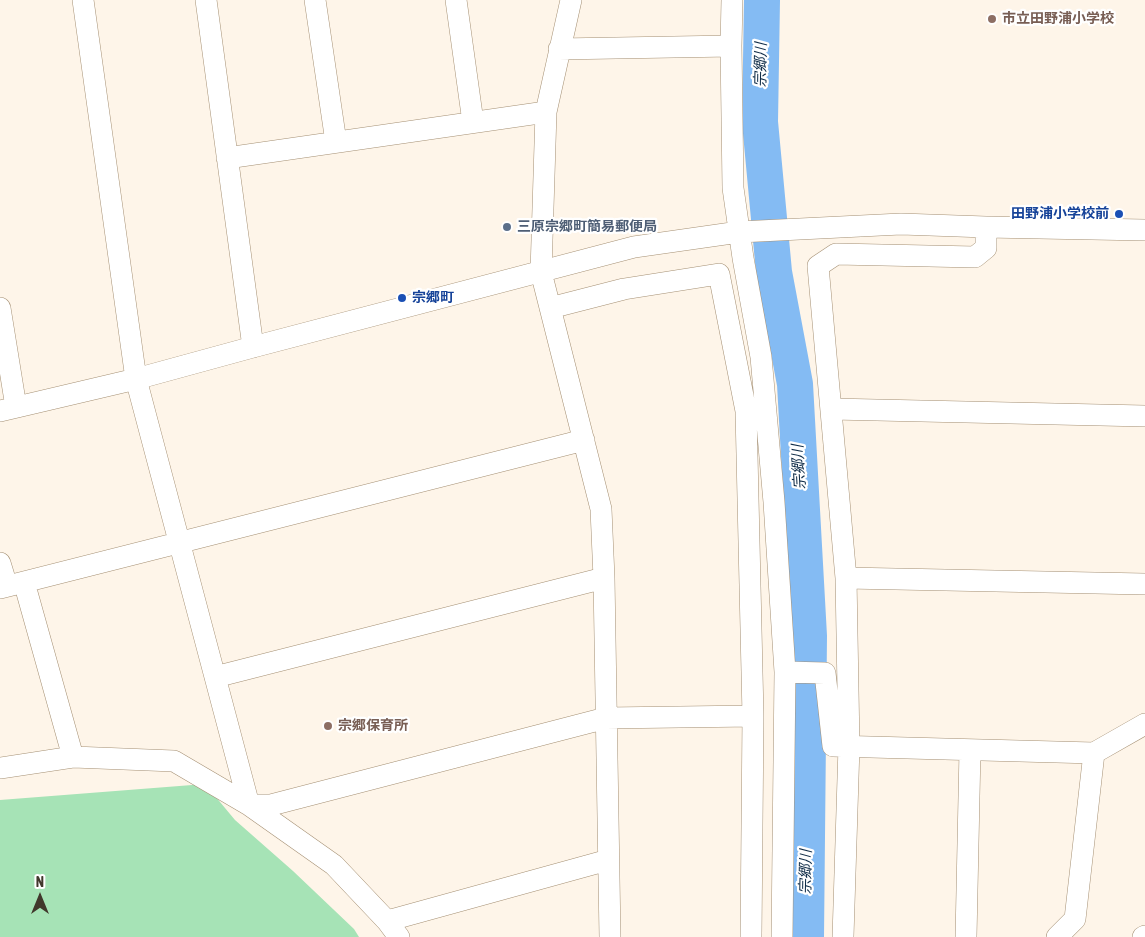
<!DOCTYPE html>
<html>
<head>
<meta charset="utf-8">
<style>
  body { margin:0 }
  #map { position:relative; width:1145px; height:937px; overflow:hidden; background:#fef5e9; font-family:"Asap Condensed",sans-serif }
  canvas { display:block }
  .north { position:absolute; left:15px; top:872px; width:50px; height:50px; -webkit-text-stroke:4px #fff; paint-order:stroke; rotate:0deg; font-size:14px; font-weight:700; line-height:20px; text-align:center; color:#41382c }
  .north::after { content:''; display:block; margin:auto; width:18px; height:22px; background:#41382c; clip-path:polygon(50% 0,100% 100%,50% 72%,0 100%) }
</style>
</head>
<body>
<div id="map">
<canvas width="1145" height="937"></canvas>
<div class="north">N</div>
</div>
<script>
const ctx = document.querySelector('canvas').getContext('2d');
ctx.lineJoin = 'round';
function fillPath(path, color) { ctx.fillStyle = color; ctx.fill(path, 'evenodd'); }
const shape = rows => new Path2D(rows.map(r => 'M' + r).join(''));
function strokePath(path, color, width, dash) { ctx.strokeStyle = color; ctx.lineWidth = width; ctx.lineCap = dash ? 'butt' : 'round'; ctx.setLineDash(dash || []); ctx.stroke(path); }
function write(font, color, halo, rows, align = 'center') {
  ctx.font = font + ' "Asap Condensed","Noto Sans JP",sans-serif'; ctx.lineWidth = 4.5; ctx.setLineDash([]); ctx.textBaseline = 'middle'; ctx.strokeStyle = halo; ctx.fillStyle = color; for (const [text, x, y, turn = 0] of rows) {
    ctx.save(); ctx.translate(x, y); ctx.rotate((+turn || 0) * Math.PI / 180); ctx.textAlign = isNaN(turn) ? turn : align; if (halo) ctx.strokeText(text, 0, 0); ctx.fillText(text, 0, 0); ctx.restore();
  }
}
const green = shape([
  [205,784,235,820,293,871,354,929,359,937,0,937,0,800]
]);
const river = shape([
  [762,0,760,122,774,272,795,384,809,636,806,937]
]);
const minor = shape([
  [83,0,136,379,249,805,271,805,606,718,753,716],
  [206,0,253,347],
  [315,0,336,142],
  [456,0,473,122],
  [571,0,546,112,541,272,601,509,604,578,610,937],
  [732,0,731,46,733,188,743,258,761,357,774,502,785,672,782,937],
  [559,49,731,46],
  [227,158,546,112],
  [0,308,16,407],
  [550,308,624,289,719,274,746,411,753,716,751,937],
  [832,409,1145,416],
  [0,411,136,379,253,347,634,247,739,232,901,224,986,227,1145,230],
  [0,563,7,586],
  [846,578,1145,584],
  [24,582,73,757],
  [0,588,584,440],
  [785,672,825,673,833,746,1094,753,1145,724],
  [215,677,604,578],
  [0,768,73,757,174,761,249,805,334,865,387,921,399,937],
  [387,921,608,860],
  [843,937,849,746,846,578,818,266,836,254,975,257,986,248,986,227],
  [966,937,970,750],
  [1057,937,1075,919,1094,753],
  [1143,937,1145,936]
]);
const markers = [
  [992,19,5,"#8d6e63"],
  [1119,214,5,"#1a4fb4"],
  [507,227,5,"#5c6f8a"],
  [402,298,5,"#1a4fb4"],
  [328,726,5,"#8d6e63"]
];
const educationNames = [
  ["市立田野浦小学校",1002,19],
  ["宗郷保育所",338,726]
];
const transitNames = [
  ["田野浦小学校前",1109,214],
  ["宗郷町",412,298,"left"]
];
const serviceNames = [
  ["三原宗郷町簡易郵便局",517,227]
];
const waterNames = [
  ["宗郷川",761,65,-89],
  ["宗郷川",799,467,-93],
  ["宗郷川",806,872,-89]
];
fillPath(green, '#a6e3b6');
strokePath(river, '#84bbf3', 36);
strokePath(minor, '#a59074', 22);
strokePath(minor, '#fff', 21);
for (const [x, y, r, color] of markers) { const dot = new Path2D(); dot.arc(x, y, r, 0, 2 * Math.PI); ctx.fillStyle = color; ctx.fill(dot); strokePath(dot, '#fff', 2); }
write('bold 14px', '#785e54', '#fff', educationNames, 'left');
write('bold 14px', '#164399', '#fff', transitNames, 'right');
write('bold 14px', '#4e5e75', '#fff', serviceNames, 'left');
write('italic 15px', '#0d2a46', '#fff', waterNames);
</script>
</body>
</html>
